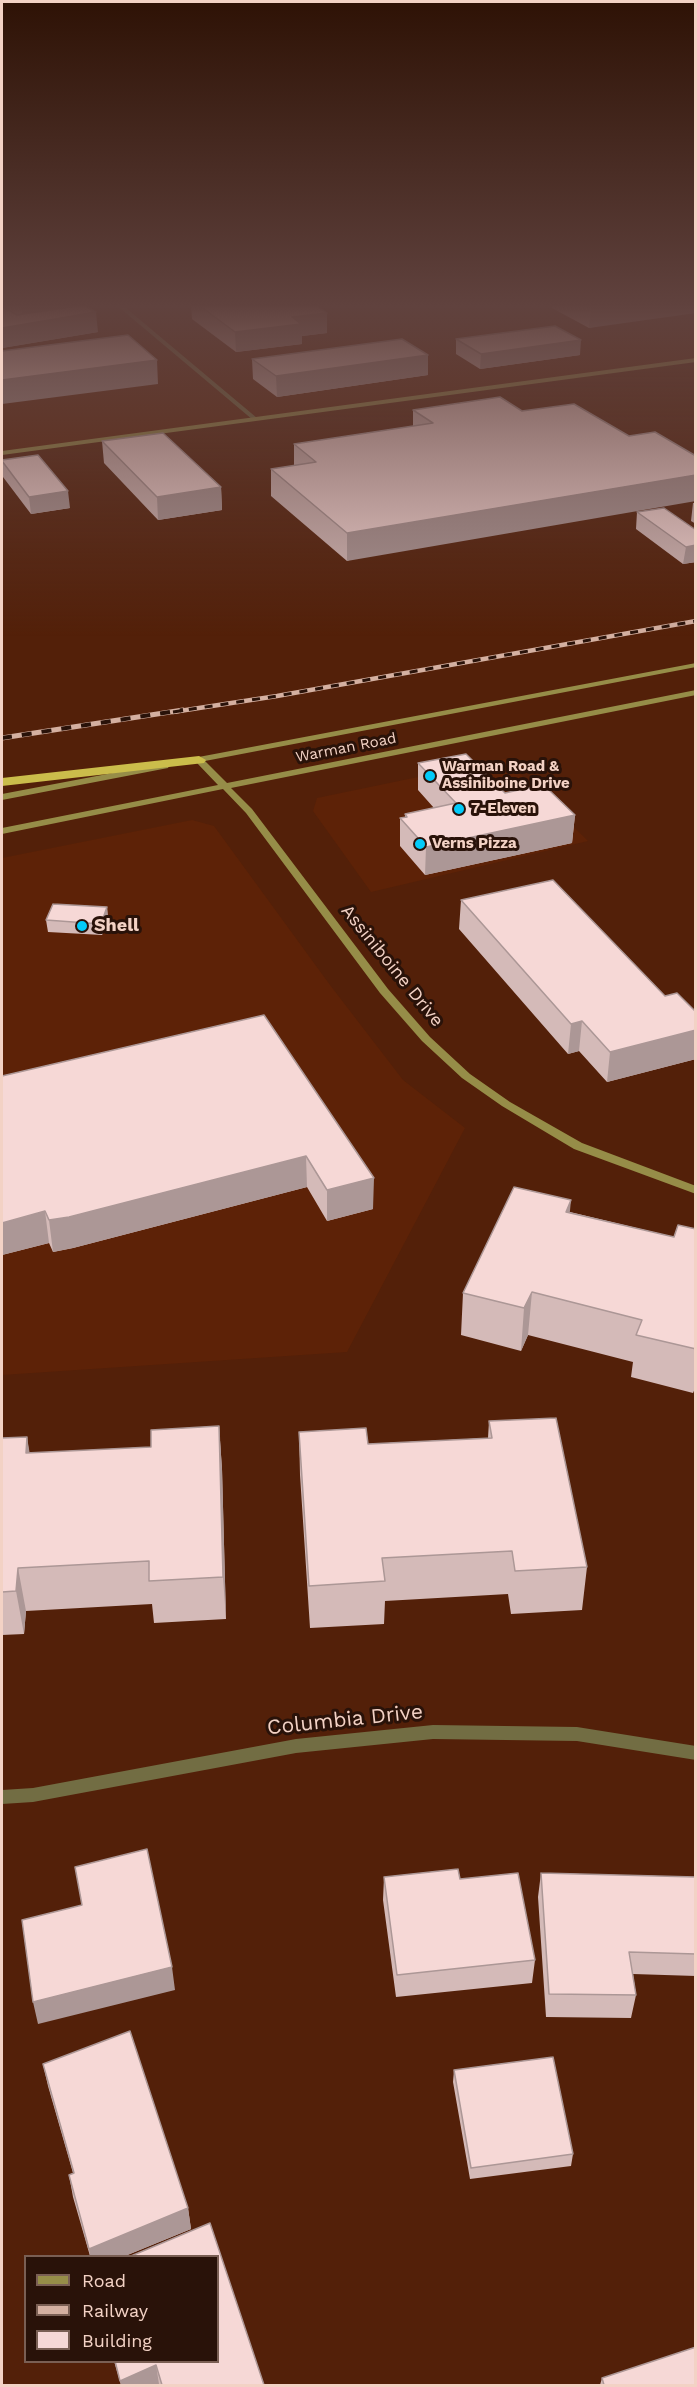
<!DOCTYPE html>
<html>
<head>
<meta charset="utf-8">
<style>
  body { margin:0 }
  #map { position:relative; width:697px; height:2387px; overflow:hidden; background:#532009; font-family:"Work Sans",sans-serif }
  canvas { display:block }
  .frame { position:absolute; inset:0; border:3px solid #f3d2c5; pointer-events:none }
  .legend { position:absolute; left:24px; top:2255px; width:195px; height:108px; box-sizing:border-box; background:#291209; border:2px solid #7a5f54; margin:0; padding:8px 10px; list-style:none; font-size:18px; color:#f3d2c5 }
  .legend li { display:flex; align-items:center; gap:12px; height:30px }
  .legend b { width:30px; border:2px solid #7a5f54 }
</style>
</head>
<body>
<div id="map">
<canvas width="697" height="2387"></canvas>
<div class="frame"></div>
<ul class="legend">
<li><b style="height:8px;background:#968d48"></b>Road</li>
<li><b style="height:8px;background:#d4b0a1"></b>Railway</li>
<li><b style="height:16px;background:#f6d8d6"></b>Building</li>
</ul>
</div>
<script>
const ctx = document.querySelector('canvas').getContext('2d');
ctx.lineJoin = 'round';
function fillPath(path, color) { ctx.fillStyle = color; ctx.fill(path, 'evenodd'); }
const shape = rows => new Path2D(rows.map(r => 'M' + r).join(''));
function strokePath(path, color, width, dash) { ctx.strokeStyle = color; ctx.lineWidth = width; ctx.lineCap = dash ? 'butt' : 'round'; ctx.setLineDash(dash || []); ctx.stroke(path); }
function write(font, color, halo, rows, align = 'center') {
  ctx.font = font + ' "Work Sans",sans-serif'; ctx.lineWidth = 6; ctx.setLineDash([]); ctx.textBaseline = 'middle'; ctx.strokeStyle = halo; ctx.fillStyle = color; for (const [text, x, y, turn = 0] of rows) {
    ctx.save(); ctx.translate(x, y); ctx.rotate((+turn || 0) * Math.PI / 180); ctx.textAlign = isNaN(turn) ? turn : align; if (halo) ctx.strokeText(text, 0, 0); ctx.fillText(text, 0, 0); ctx.restore();
  }
}
const built = shape([
  [2,303,695,303,695,360,2,453],
  [505,759,588,841,371,892,313,811,317,798],
  [192,820,214,826,330,985,403,1080,465,1128,347,1352,2,1375,2,858]
]);
const street = shape([
  [114,303,120,303,257,418,257,420,253,420,114,303],
  [433,1725,577,1727,696,1746,696,1760,577,1741,433,1739,296,1753,33,1802,2,1804,2,1790,33,1788,296,1739,433,1725]
]);
const secondary = shape([
  [696,358,696,362,2,455,2,451,696,358],
  [696,663,696,667,205,761,227,783,696,690,696,695,231,788,252,809,388,989,430,1037,470,1074,510,1102,582,1143,696,1186,696,1194,574,1149,502,1106,462,1078,422,1041,380,993,246,813,223,789,2,834,2,828,218,785,197,763,185,764,184,762,188,759,696,663],
  [165,763,169,766,168,768,2,800,2,794,165,763]
]);
const highway = shape([
  [199,756,206,760,204,763,2,786,2,778,199,756]
]);
const railFar1 = shape([
  [173,712,277,696,696,621]
]);
const rail = shape([
  [2,738,183,710]
]);
const wall = shape([
  [2,303,72,303,73,306,98,332,2,348],
  [191,303,312,303,327,313,327,333,302,336,302,344,236,352,192,319],
  [553,303,696,303,589,328,552,308],
  [456,339,580,355,480,369,456,354],
  [428,355,428,375,277,397,253,379,252,359],
  [413,410,522,411,629,436,347,561,271,496,271,469,294,466,294,444,413,426],
  [102,441,221,487,222,510,158,520,104,463],
  [2,460,70,508,31,514,3,477],
  [693,503,696,503,696,524,691,521],
  [637,512,696,530,696,562,683,564,636,529],
  [418,763,505,793,541,790,575,815,572,843,425,875,400,846,400,818,405,818,405,814,434,808,418,790],
  [696,813,696,828,694,827],
  [461,900,665,996,696,1012,696,1059,607,1082,579,1051,568,1054,459,929],
  [107,907,108,919,102,935,48,932,46,920],
  [264,1015,373,1209,327,1221,307,1187,73,1248,53,1252,49,1243,2,1255,2,1076],
  [570,1212,674,1237,696,1229,696,1386,693,1393,631,1377,633,1362,528,1335,521,1351,461,1335,463,1293],
  [489,1421,587,1567,582,1610,511,1614,508,1594,385,1601,384,1624,310,1628,300,1475,299,1432,368,1444,488,1438],
  [219,1426,222,1469,226,1619,154,1623,152,1604,26,1611,24,1634,2,1635,2,1438,27,1437,29,1453,151,1447],
  [541,1873,696,1877,696,1976,633,1974,636,1995,631,2018,546,2017,538,1897],
  [384,1877,460,1879,535,1960,532,1983,396,1997,383,1900],
  [43,2064,188,2208,191,2229,125,2256,90,2256,73,2197,69,2175,73,2173,48,2086],
  [454,2070,573,2154,571,2166,470,2179,453,2082],
  [114,2361,218,2361,264,2385,159,2385,159,2384,157,2385,121,2385],
  [602,2378,696,2385,600,2385]
]);
const shadedWall = shape([
  [26,303,72,303,73,315,23,323,21,304],
  [629,303,696,303,696,313,589,328,591,308],
  [96,312,98,332,2,348,2,328],
  [327,313,327,333,302,336,302,344,236,352,235,332,292,317],
  [581,340,580,355,480,369,481,354],
  [428,355,428,375,277,397,276,376],
  [157,360,158,384,2,404,2,380],
  [696,475,696,501,347,561,347,533],
  [221,487,222,510,158,520,157,497],
  [68,491,70,508,31,514,29,497],
  [696,545,696,562,683,564,686,547],
  [575,815,572,843,425,875,426,847],
  [107,907,108,919,102,935,101,924],
  [582,1021,579,1051,568,1054,571,1024],
  [696,1030,696,1059,607,1082,610,1052],
  [306,1156,307,1187,73,1248,53,1252,49,1220],
  [374,1178,373,1209,327,1221,327,1190],
  [571,1200,567,1242,566,1212],
  [45,1211,49,1243,2,1255,2,1223],
  [532,1292,528,1335,521,1351,524,1308],
  [219,1426,222,1469,226,1619,223,1577],
  [27,1437,34,1479,26,1453],
  [18,1568,26,1611,24,1634,16,1591],
  [172,1967,175,1990,38,2024,33,2002],
  [188,2208,191,2229,125,2256,90,2256,89,2249],
  [156,2365,159,2384,157,2385,121,2385,120,2381]
]);
const building = shape([
  [196,303,312,303,327,313,292,317,301,324,235,332,196,303],
  [581,303,629,303,591,308,581,303],
  [83,305,96,312,2,328,2,306,17,315,83,305],
  [555,326,581,340,481,354,456,339,555,326],
  [128,335,157,360,2,380,2,351,128,335],
  [402,339,428,355,276,376,252,359,402,339],
  [500,397,522,411,574,404,629,436,655,432,696,456,696,475,347,533,271,469,316,462,294,444,433,423,413,410,500,397],
  [163,433,221,487,157,497,102,441,163,433],
  [38,455,68,491,29,497,2,461,2,460,38,455],
  [664,508,696,530,696,545,686,547,637,512,664,508],
  [466,754,505,793,532,787,538,787,541,790,548,789,575,815,426,847,400,818,407,817,405,814,456,803,418,763,466,754],
  [553,880,665,996,677,993,696,1012,696,1030,610,1052,582,1021,571,1024,461,900,553,880],
  [53,904,107,907,101,924,46,920,53,904],
  [264,1015,374,1178,327,1190,306,1156,69,1217,49,1220,45,1211,2,1223,2,1076,264,1015],
  [514,1187,571,1200,566,1212,674,1237,678,1225,696,1229,696,1349,636,1335,642,1320,532,1292,524,1308,463,1293,514,1187],
  [556,1418,587,1567,515,1571,512,1551,382,1558,385,1581,309,1586,299,1432,366,1428,368,1444,492,1438,489,1421,556,1418],
  [219,1426,223,1577,149,1581,149,1561,18,1568,16,1591,2,1592,2,1438,27,1437,26,1453,151,1447,151,1430,219,1426],
  [147,1849,172,1967,33,2002,22,1920,82,1905,75,1867,147,1849],
  [458,1869,460,1879,518,1873,535,1960,397,1975,384,1877,458,1869],
  [541,1873,696,1877,696,1954,629,1952,636,1995,549,1994,541,1873],
  [130,2031,188,2208,89,2249,69,2175,74,2173,43,2064,130,2031],
  [553,2057,573,2154,471,2168,454,2070,553,2057],
  [210,2223,264,2385,162,2385,156,2365,120,2381,115,2361,218,2361,218,2256,131,2256,210,2223],
  [696,2347,696,2385,604,2385,602,2378,696,2347]
]);
const markers = [
  [430,776,6,"#03cbf9"],
  [459,809,6,"#03cbf9"],
  [420,844,6,"#03cbf9"],
  [82,926,6,"#03cbf9"]
];
const farStreetnames = [
  ["Warman Road",346,748,-11]
];
const farPoinames = [
  ["Warman Road &",442,767],
  ["Assiniboine Drive",442,784],
  ["7-Eleven",471,809],
  ["Verns Pizza",432,844]
];
const poiNames = [
  ["Shell",94,926]
];
const streetNames = [
  ["Assiniboine Drive",392,966,51]
];
const nearStreetnames = [
  ["Columbia Drive",345,1720,-6]
];
fillPath(built, '#5d2207');
fillPath(street, '#726d43');
fillPath(secondary, '#968d48');
fillPath(highway, '#cbbd4b');
strokePath(railFar1, '#d4b0a1', 4.5);
strokePath(rail, '#d4b0a1', 5);
strokePath(railFar1, '#291209', 3, [8]);
strokePath(rail, '#291209', 4, [10]);
fillPath(wall, '#d4bab8');
fillPath(shadedWall, '#ac9796');
fillPath(building, '#f6d8d6');
strokePath(building, '#ac9796', 1.5);
const sky = ctx.createLinearGradient(0, 0, 0, 637);
sky.addColorStop(0, '#2e1205');
sky.addColorStop(0.48, '#60423e');
sky.addColorStop(1, '#60423e00');
ctx.fillStyle = sky;
ctx.fillRect(0, 0, 697, 637);
for (const [x, y, r, color] of markers) { const dot = new Path2D(); dot.arc(x, y, r, 0, 2 * Math.PI); ctx.fillStyle = color; ctx.fill(dot); strokePath(dot, '#291209', 2); }
write('15px', '#f3d2c5', '#291209', farStreetnames);
write('bold 15px', '#f3d2c5', '#291209', farPoinames, 'left');
write('bold 18px', '#f3d2c5', '#291209', poiNames, 'left');
write('18px', '#f3d2c5', '#291209', streetNames);
write('21px', '#f3d2c5', '#291209', nearStreetnames);
</script>
</body>
</html>
